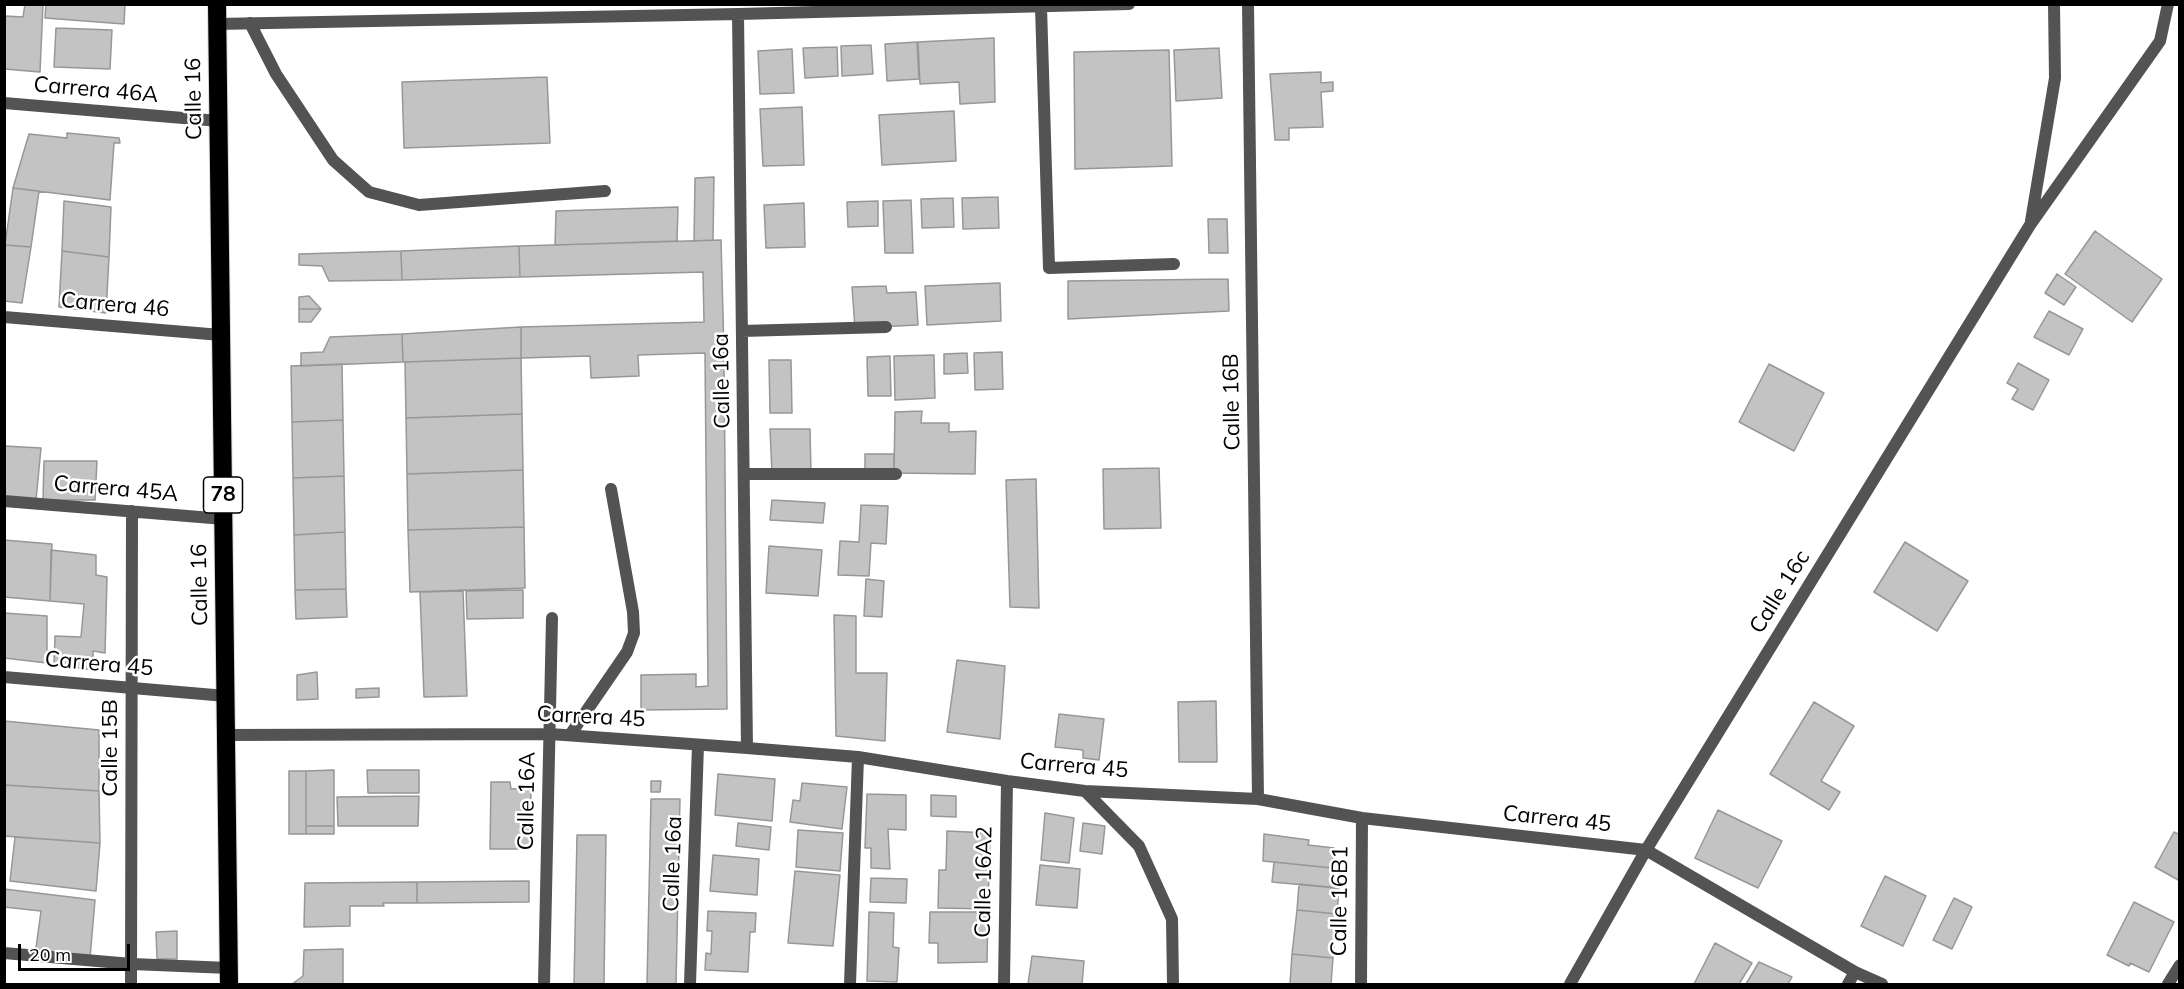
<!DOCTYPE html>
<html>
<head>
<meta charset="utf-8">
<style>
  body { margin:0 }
  #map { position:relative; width:2184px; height:989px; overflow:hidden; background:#fff; font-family:Mulish,sans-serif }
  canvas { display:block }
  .frame { position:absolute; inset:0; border:6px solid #000; pointer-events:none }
  .scale { position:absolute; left:18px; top:944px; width:112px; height:27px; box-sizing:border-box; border:3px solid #000; border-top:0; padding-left:8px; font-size:18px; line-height:21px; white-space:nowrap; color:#000; -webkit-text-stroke:4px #fff; paint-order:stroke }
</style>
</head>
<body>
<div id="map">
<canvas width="2184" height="989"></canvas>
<div class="frame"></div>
<div class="scale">20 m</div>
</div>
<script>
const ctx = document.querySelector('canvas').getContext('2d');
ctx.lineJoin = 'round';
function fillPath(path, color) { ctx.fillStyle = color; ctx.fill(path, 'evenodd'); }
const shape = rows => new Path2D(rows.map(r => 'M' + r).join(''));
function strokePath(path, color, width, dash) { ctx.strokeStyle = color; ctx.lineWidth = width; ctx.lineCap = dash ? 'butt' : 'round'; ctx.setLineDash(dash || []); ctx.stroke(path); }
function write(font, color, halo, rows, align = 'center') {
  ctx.font = font + ' Mulish,sans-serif'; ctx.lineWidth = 5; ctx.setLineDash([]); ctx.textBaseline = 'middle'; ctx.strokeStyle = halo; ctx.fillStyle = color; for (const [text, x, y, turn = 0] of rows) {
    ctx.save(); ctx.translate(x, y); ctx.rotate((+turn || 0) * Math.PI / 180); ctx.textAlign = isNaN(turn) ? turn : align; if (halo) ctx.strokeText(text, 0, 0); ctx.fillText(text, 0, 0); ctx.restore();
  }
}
const building = shape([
  [25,4,43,4,40,72,4,69,5,16,23,17,25,4],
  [46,4,125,4,124,24,45,18,46,4],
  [56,28,112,30,110,69,54,67,56,28],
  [994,38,995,102,960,104,959,82,920,84,918,42,994,38],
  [917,42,919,79,887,81,885,44,917,42],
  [871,45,873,74,842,76,841,46,871,45],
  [837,47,838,76,805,78,803,48,837,47],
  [1219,48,1222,98,1176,101,1174,50,1219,48],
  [792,49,794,93,760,94,758,51,792,49],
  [1169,50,1172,166,1075,169,1074,52,1169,50],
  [1321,72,1321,83,1333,82,1333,91,1321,92,1323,127,1289,128,1289,140,1275,140,1270,74,1321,72],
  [547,77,550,143,404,148,402,82,547,77],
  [802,107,804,165,763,166,760,109,802,107],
  [954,111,956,161,882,165,879,115,954,111],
  [67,133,119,138,120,143,114,143,110,200,13,188,29,134,67,138,67,133],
  [714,177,713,240,694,241,695,178,714,177],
  [13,188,39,191,31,247,5,245,13,188],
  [998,197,999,228,963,229,962,198,998,197],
  [953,198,954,227,922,228,921,199,953,198],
  [911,200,913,253,885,253,883,201,911,200],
  [64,201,111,207,109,257,62,251,64,201],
  [878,201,878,226,848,227,847,202,878,201],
  [804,203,805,247,766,248,764,205,804,203],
  [678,207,677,241,555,245,556,211,678,207],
  [1208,219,1227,219,1228,253,1209,253,1208,219],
  [2095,231,2162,279,2132,322,2065,274,2095,231],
  [721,240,724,352,727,709,641,710,641,675,696,674,696,687,708,686,705,353,638,355,639,376,591,378,590,356,521,358,521,327,704,322,703,272,520,277,519,246,721,240],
  [5,245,31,247,22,303,4,301,5,245],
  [519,246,520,277,402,280,401,251,519,246],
  [62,251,109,257,106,313,59,307,62,251],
  [401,251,402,280,329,281,322,266,299,265,299,254,401,251],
  [2057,274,2076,287,2064,305,2045,293,2057,274],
  [1228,279,1229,311,1068,319,1068,281,1228,279],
  [1000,283,1001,321,927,325,925,286,1000,283],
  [886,286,887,293,916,292,918,325,855,328,852,287,886,286],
  [309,296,321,309,299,309,299,297,309,296],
  [299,309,321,309,311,322,299,322,299,309],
  [2049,311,2083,329,2069,355,2034,337,2049,311],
  [521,327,521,358,403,362,402,334,521,327],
  [402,334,403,362,301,366,301,353,323,352,330,337,402,334],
  [1002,352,1003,389,975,390,974,353,1002,352],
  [967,353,968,373,944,374,944,354,967,353],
  [934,355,935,398,895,400,894,356,934,355],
  [890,356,891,396,868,396,867,357,890,356],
  [521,358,522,414,406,418,405,362,521,358],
  [769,360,791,360,792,413,770,413,769,360],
  [2018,363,2049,380,2033,410,2012,399,2018,389,2007,383,2018,363],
  [342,364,343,420,292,422,291,366,342,364],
  [1769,364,1824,393,1794,451,1739,422,1769,364],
  [922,411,921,423,949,423,949,432,976,431,975,474,894,473,895,412,922,411],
  [522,414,523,470,407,474,406,418,522,414],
  [343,420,344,476,293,478,292,422,343,420],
  [770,429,810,429,811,473,772,473,770,429],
  [4,446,41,448,36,500,4,499,4,446],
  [865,454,894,454,894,473,865,473,865,454],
  [44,461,97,461,95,500,43,500,44,461],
  [1159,468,1161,528,1104,529,1103,469,1159,468],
  [523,470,524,527,408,530,407,474,523,470],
  [344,476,345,532,294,535,293,478,344,476],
  [1036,479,1039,608,1010,607,1006,480,1036,479],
  [772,500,825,503,823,523,770,520,772,500],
  [861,505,888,506,886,544,871,543,869,576,838,575,840,541,859,542,861,505],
  [524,527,525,588,410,592,408,530,524,527],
  [345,532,346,589,295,590,294,535,345,532],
  [4,540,52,544,50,601,4,597,4,540],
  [1905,542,1968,581,1937,631,1874,592,1905,542],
  [769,546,822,550,818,596,766,593,769,546],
  [51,550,96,555,96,575,107,577,105,653,93,651,93,670,54,664,55,636,81,637,84,604,50,601,51,550],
  [866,579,884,581,882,617,864,616,866,579],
  [346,589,347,617,296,619,295,590,346,589],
  [523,590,523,618,467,619,466,591,523,590],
  [463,591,467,696,424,697,420,592,463,591],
  [4,613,47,616,47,663,4,658,4,613],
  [834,615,856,616,856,673,887,673,885,741,836,736,834,615],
  [957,660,1005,666,1000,739,947,732,957,660],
  [317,672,318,699,297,700,297,675,317,672],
  [379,688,379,697,356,698,356,689,379,688],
  [1216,701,1217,762,1179,762,1178,702,1216,701],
  [1814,702,1854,726,1821,781,1840,792,1829,810,1770,774,1814,702],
  [1059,714,1104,719,1099,760,1083,758,1083,750,1055,747,1059,714],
  [4,721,99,730,99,791,4,785,4,721],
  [334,770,334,826,306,826,306,771,334,770],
  [367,770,419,770,419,793,368,793,367,770],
  [289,771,306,771,306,834,289,834,289,771],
  [718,774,775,779,772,821,715,815,718,774],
  [651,781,661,781,660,792,651,792,651,781],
  [491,782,510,782,511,789,531,788,530,849,490,849,491,782],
  [802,783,847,787,842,829,790,822,793,800,800,801,802,783],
  [4,785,99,791,100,843,4,836,4,785],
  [867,794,906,795,906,830,888,829,890,869,871,868,871,848,865,848,867,794],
  [931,795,956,796,956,817,931,816,931,795],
  [419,796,418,826,338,826,337,797,419,796],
  [651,799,680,799,676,984,647,984,651,799],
  [1718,810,1782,841,1758,888,1695,858,1718,810],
  [1045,813,1074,818,1069,863,1041,860,1045,813],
  [738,823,771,827,769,850,736,846,738,823],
  [1083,823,1105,826,1102,854,1080,851,1083,823],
  [306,826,334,826,334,834,306,834,306,826],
  [798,830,843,833,840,871,796,867,798,830],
  [947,831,990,833,988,909,938,908,939,870,946,870,947,831],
  [2174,832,2180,835,2180,881,2155,867,2174,832],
  [1264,834,1309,840,1308,845,1334,848,1332,868,1263,861,1264,834],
  [577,835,606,835,604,984,574,984,577,835],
  [15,837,100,843,96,891,10,881,15,837],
  [713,855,759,859,757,895,710,891,713,855],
  [1274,862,1332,868,1332,871,1338,871,1336,888,1272,882,1274,862],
  [1040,865,1080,869,1077,908,1036,905,1040,865],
  [795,871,840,875,833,946,788,943,795,871],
  [1885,876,1926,896,1903,946,1861,926,1885,876],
  [871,878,907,879,906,903,870,902,871,878],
  [529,881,529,902,417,903,417,882,529,881],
  [417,882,417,903,383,903,384,906,350,906,350,926,304,927,305,883,417,882],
  [1299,884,1339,888,1337,914,1297,910,1299,884],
  [4,889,95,900,90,958,35,955,41,911,4,907,4,889],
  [1954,898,1972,907,1952,949,1933,940,1954,898],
  [2134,902,2174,922,2149,972,2130,963,2129,966,2107,955,2134,902],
  [1297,910,1337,914,1333,958,1292,954,1297,910],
  [708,911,756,913,755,932,750,932,748,972,705,970,706,953,711,954,712,931,707,931,708,911],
  [869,912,894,913,893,947,899,948,897,982,867,981,869,912],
  [930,912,988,912,987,962,938,963,938,943,929,943,930,912],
  [177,931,177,959,157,959,156,932,177,931],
  [1715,943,1752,963,1739,984,1694,984,1715,943],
  [343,949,343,984,292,984,303,976,304,950,343,949],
  [1292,954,1333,958,1331,984,1290,984,1292,954],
  [1032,956,1084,961,1082,984,1028,984,1032,956],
  [1759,962,1792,977,1788,984,1746,984,1759,962]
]);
const lane = shape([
  [250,23,276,74,333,160,369,192,419,205,605,191],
  [570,735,627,652,634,633,633,612,611,489]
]);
const street = shape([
  [1248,4,1258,799],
  [1041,7,1049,268,1174,264],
  [738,14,747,748],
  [217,24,738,14,1129,4],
  [4,103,219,121],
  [2031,221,2055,78,2054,4],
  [4,317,221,335],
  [742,331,886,327],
  [744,474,896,474],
  [4,501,224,519],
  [4,677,226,696],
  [226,735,550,734,747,748,858,757,1007,781,1085,791,1258,799,1362,818,1646,850,1855,972,1882,984],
  [1085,791,1139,846,1172,919,1173,984],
  [4,953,132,964,229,968],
  [131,984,132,511],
  [544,984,552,618],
  [690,984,698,745],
  [850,984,858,757],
  [1004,984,1007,781],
  [1361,984,1362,818],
  [1570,984,1646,850,2030,225,2160,41,2168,4],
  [1848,984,1855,972],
  [2168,984,2180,965]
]);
const highway = shape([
  [217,4,229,984]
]);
const shields = [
  [223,495,39]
];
const shieldNames = [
  ["78",223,495]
];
const streetNames = [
  ["Carrera 46A",96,90,5],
  ["Calle 16",194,99,-91],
  ["Carrera 46",115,305,5],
  ["Calle 16a",722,381,-91],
  ["Calle 16B",1232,402,-91],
  ["Carrera 45A",116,489,5],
  ["Calle 16",200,585,-91],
  ["Calle 16c",1780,592,-58],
  ["Carrera 45",99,664,5],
  ["Carrera 45",591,717,3],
  ["Calle 15B",110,748,-90],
  ["Carrera 45",1074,766,5],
  ["Calle 16A",527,801,-89],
  ["Carrera 45",1557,819,6],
  ["Calle 16a",673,864,-88],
  ["Calle 16A2",984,882,-89],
  ["Calle 16B1",1340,901,-89]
];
fillPath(building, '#c3c3c3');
strokePath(building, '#979797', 1.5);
strokePath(highway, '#dbdbdb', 20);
strokePath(lane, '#535353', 12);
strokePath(street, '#535353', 12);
strokePath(highway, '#000', 18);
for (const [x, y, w] of shields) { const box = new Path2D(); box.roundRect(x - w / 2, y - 18, w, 36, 4.5); ctx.fillStyle = '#fff'; ctx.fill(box); strokePath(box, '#000', 1.5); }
write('bold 21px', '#000', null, shieldNames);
write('22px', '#000', '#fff', streetNames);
</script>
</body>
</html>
